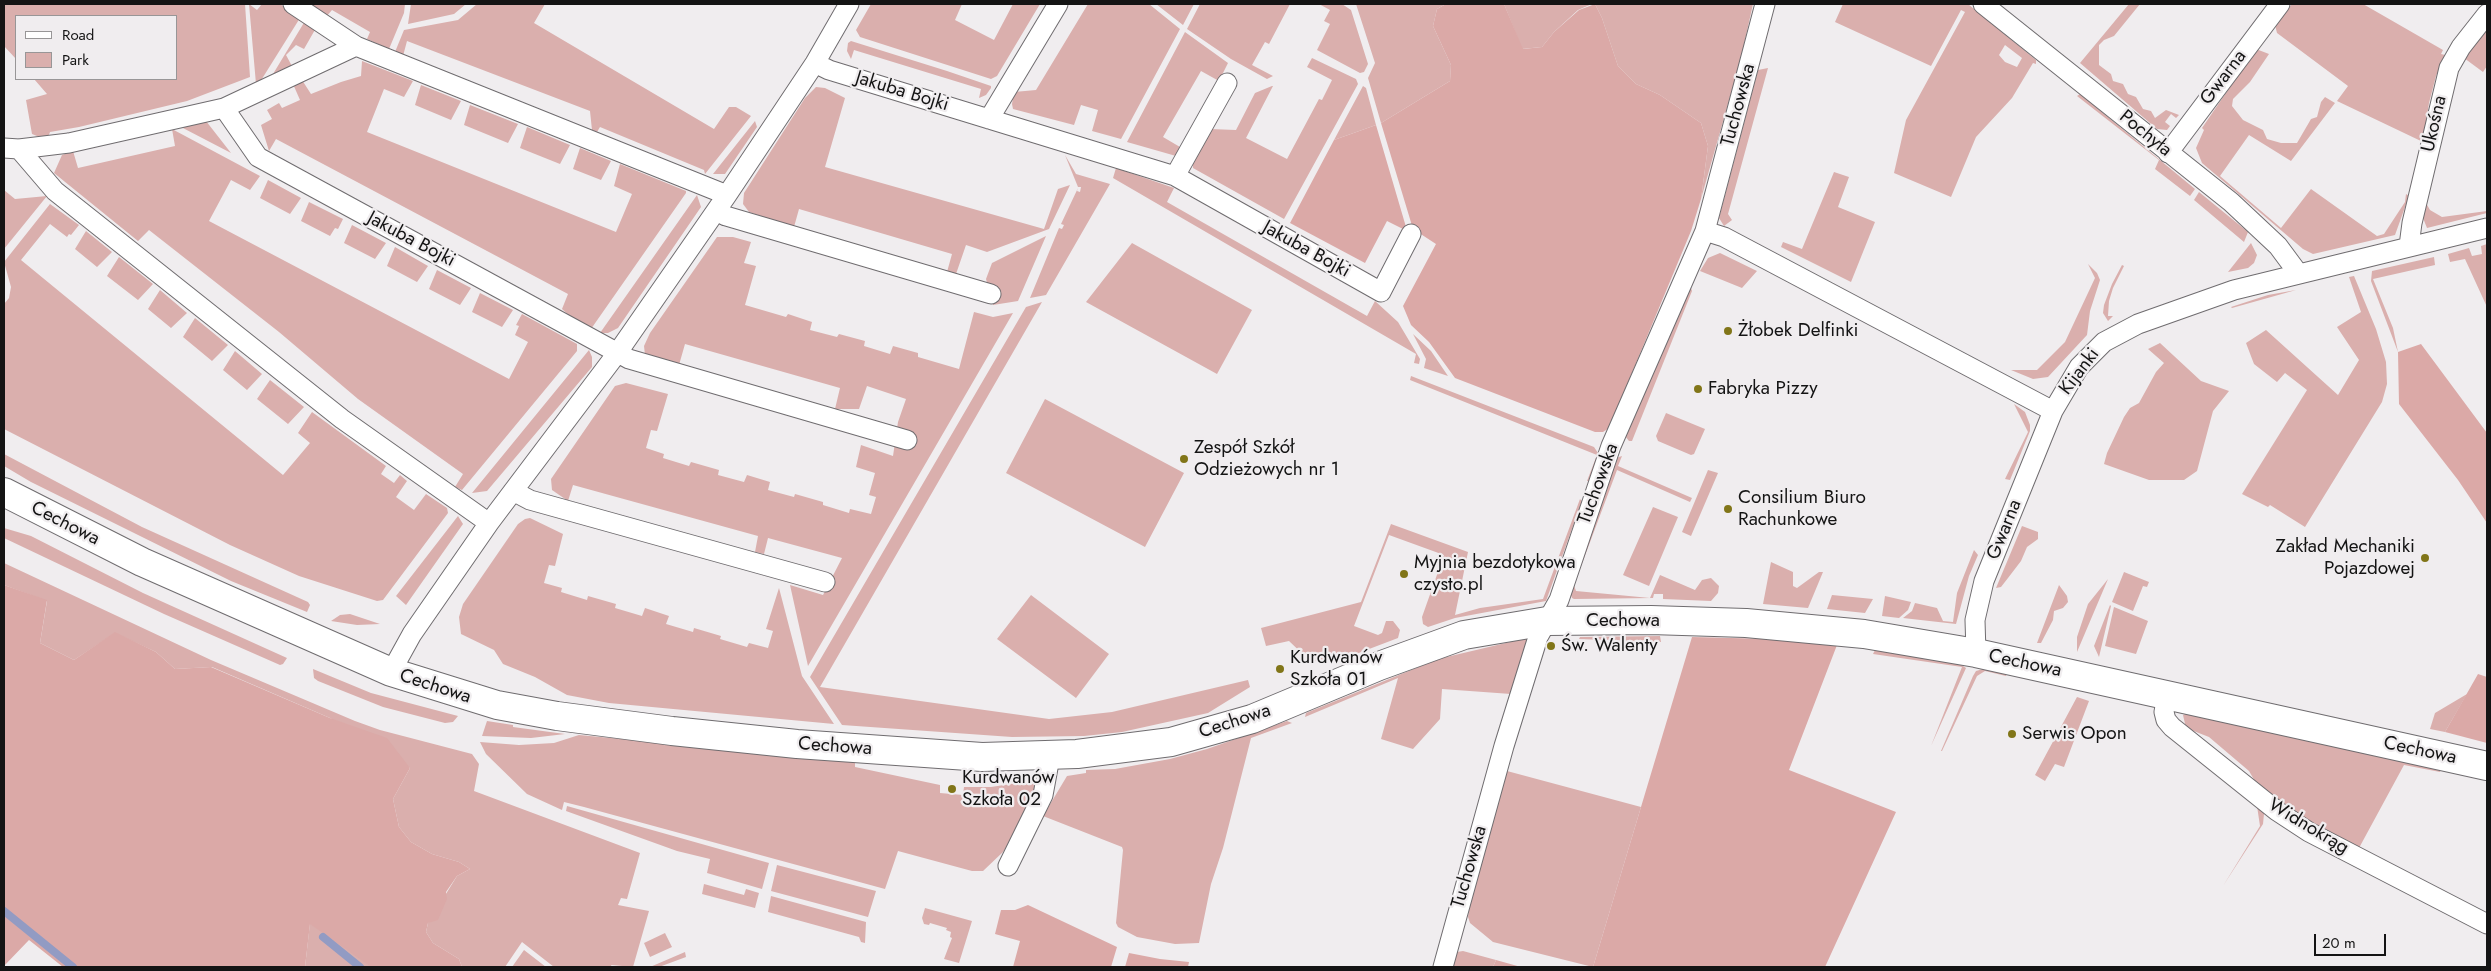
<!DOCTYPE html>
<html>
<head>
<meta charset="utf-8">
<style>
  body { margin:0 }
  #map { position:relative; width:2491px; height:971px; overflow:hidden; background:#f0edef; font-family:Jost,sans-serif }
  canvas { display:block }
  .frame { position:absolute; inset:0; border:5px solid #141414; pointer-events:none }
  .legend { position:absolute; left:15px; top:15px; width:162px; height:65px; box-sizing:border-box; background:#f0edef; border:1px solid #989697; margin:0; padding:6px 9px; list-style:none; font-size:15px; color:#141414 }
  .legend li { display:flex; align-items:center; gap:10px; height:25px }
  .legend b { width:25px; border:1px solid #989697 }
  .scale { position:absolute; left:2314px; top:934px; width:72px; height:22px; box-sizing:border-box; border:2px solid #141414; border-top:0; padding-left:6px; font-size:15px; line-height:18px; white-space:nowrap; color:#141414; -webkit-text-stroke:4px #f0edef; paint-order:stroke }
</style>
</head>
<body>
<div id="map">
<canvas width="2491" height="971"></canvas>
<div class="frame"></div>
<ul class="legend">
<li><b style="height:6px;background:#fff"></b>Road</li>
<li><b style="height:14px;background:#daafad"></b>Park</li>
</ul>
<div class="scale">20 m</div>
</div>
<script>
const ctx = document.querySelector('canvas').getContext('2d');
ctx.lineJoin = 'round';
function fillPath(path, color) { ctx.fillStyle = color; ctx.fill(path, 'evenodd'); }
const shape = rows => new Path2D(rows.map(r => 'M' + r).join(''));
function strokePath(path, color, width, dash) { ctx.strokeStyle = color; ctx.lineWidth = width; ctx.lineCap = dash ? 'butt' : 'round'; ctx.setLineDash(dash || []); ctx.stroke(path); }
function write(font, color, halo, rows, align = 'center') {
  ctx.font = font + ' Jost,sans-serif'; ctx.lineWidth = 4.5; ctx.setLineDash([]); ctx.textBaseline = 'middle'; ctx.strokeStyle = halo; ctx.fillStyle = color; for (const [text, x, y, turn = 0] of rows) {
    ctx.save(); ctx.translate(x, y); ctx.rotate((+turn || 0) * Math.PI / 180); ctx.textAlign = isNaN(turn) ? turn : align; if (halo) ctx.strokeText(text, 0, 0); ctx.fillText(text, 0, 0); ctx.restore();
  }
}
const green = shape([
  [4,4,245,4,250,77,187,101,79,127,50,132,47,140,32,134,26,100,47,94,34,79,176,79,176,16,16,16,16,59,4,46],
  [249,4,257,10,262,4,280,4,300,18,260,82,256,84],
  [312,4,405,4,404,13,389,49,367,39,370,32,332,10,326,17,311,7],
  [411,4,466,4,454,14,408,24],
  [477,4,545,4,534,23,714,129,729,107,736,107,751,116,705,174,704,170,600,127,597,132,592,130,590,111,407,41,403,56,395,52,404,30,458,20],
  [871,4,962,4,955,20,994,40,1013,4,1040,4,997,76,991,79,860,37,856,30],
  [1088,4,1149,4,1180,29,1121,139,1092,131,1098,110,1081,105,1074,125,1013,109,1012,104,1014,92,1036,90],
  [1156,4,1194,4,1183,25],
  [1200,4,1290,4,1269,44,1265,42,1252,65,1273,76,1267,79,1231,59,1187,29],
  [1319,4,1342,4,1351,10,1368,64,1364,72,1360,73,1317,50,1330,24,1324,21,1330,10],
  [1356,4,1446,4,1437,9,1433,26,1451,65,1450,81,1381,123,1368,78,1375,63],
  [1504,4,1592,4,1578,10,1554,32,1542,47,1522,49],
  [1595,4,1753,4,1741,58,1701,199,1708,146,1701,123,1660,95,1636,84,1618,66,1602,18],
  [1843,4,1968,4,2036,60,2036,64,2033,63,2012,98,1976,137,1951,197,1894,173,1906,120,1965,12,1961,10,1931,66,1835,22],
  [2005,45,2022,58,2017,67,2005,62,1999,55],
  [2129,4,2140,4,2114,36,2104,40,2099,45,2099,65,2111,74,2113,81,2123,84,2128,94,2136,97,2143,109,2151,111,2155,118,2166,110,2179,115,2176,118,2171,114,2165,122,2170,126,2167,130,2157,129,2080,63],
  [2292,4,2363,4,2443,50,2441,54,2445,55,2436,76,2429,103,2423,142,2337,101,2348,86,2277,33,2275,25],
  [305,21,316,28,304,49,296,45,286,55,293,68,270,79],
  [2487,26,2487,66,2483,72,2464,58],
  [1185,32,1228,63,1219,81,1201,71,1163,137,1180,147,1176,156,1127,142],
  [851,41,947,71,991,86,991,88,986,95,979,98,981,89,854,50,851,59,847,51,848,43],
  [2256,49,2269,54,2250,82,2233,99,2232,106,2243,120,2263,130,2267,139,2281,143,2297,143,2311,119,2317,117,2321,102,2325,97,2335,103,2291,161,2249,135,2220,176,2281,228,2311,189,2377,236,2384,234,2405,202,2406,194,2409,196,2395,235,2313,254,2303,249,2202,163,2196,148,2204,130,2202,128],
  [1312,58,1356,79,1358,84,1284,219,1193,168,1193,161,1210,129,1236,130,1255,93,1272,86,1273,86,1246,138,1287,159,1319,99,1322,100,1332,80,1307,67],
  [362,61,413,81,404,97,384,89,367,132,616,232,632,194,614,186,620,164,686,191,686,193,591,329,576,322,562,309,568,294,276,139,269,151,261,125,272,119,267,110,279,103,282,108,300,100,293,84,302,80,311,94,341,82,361,76],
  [1768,68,1728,214,1732,220,1724,226,1719,218,1758,70],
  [421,85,461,101,451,120,415,105],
  [1363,86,1366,88,1376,125,1334,140],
  [816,87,825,88,845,98,825,167,1044,229,1058,189,1070,185,1049,229,987,252,966,245,956,274,947,272,952,254,799,209,794,227,749,212,743,204,744,193,805,98],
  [2080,94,2195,189,2190,196,2155,169,2159,160,2077,96],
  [470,105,518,124,508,143,464,125],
  [206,121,231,153,181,127],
  [755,121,757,127,725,174,713,174],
  [527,127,570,145,560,164,520,148],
  [172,129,260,176,250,190,231,180,209,221,509,379,528,342,515,335,519,326,516,325,522,314,577,344,577,351,462,490,455,487,463,474,358,399,279,332,149,230,138,241,54,173,62,155,73,151,78,168,175,146],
  [580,148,611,161,601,180,573,169],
  [1065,155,1076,174,1110,184,1046,295,1030,298,1059,228,1062,229,1064,225,1061,224,1078,188,1077,191,1080,192,1081,187,1078,187],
  [1116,168,1174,188,1167,202,1367,316,1375,301,1398,322,1420,359,1419,364,1414,363,1416,354,1113,178],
  [1834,172,1849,177,1838,207,1875,222,1851,282,1781,247,1783,242,1802,249],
  [268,180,301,198,290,214,260,198],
  [4,190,15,199,47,196,4,249],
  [2199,192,2248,232,2244,242,2194,200],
  [697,195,701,207,618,328,608,333,600,333],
  [309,202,343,219,338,229,335,228,330,236,301,221],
  [2426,203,2430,210,2442,217,2487,211,2487,213,2427,228,2421,213],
  [50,204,79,225,71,235,69,234,67,237,50,224,21,260,283,475,310,443,298,433,312,412,386,466,381,474,394,483,400,475,407,481,396,497,414,510,426,494,447,508,448,513,383,600,377,601,299,576,230,545,4,429,4,304,9,298,11,287,4,262],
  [352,225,386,243,375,259,344,243],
  [86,231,112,252,97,267,75,249],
  [1046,236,1018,301,993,305,986,279,992,263],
  [717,237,733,237,751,242,744,263,756,266,745,305,786,317,788,314,812,322,810,330,837,337,839,334,865,341,864,346,890,354,893,346,918,353,918,357,959,369,974,312,993,317,1013,313,808,666,790,585,823,595,842,558,768,538,764,554,755,552,758,536,573,485,568,501,552,490,551,479,615,386,626,383,668,394,657,431,651,430,646,448,664,454,663,458,689,466,691,462,719,470,718,475,744,482,747,475,770,482,768,490,794,497,795,494,823,502,823,505,849,513,850,509,871,514,876,497,869,495,875,473,856,467,861,445,893,456,898,422,906,399,867,386,859,409,835,409,840,388,685,344,679,365,645,355,644,346,650,333],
  [1132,243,1252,310,1217,374,1086,302],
  [2251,243,2257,255,2254,263,2248,268,2228,272],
  [2487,244,2487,307,2465,259,2450,262,2448,254,2469,248,2472,256,2482,254,2481,246],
  [395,247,428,266,417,282,387,266],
  [1720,253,1757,271,1742,288,1700,271,1708,258],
  [119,257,153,284,138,300,107,276],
  [2434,257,2435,265,2373,279,2393,328,2398,352,2371,281,2372,271],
  [2088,264,2097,273,2100,280,2090,311,2087,335,2048,377,2033,379,2011,370,2037,370,2065,342,2095,278],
  [2122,265,2124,266,2113,288,2109,301,2108,316,2113,316,2108,321,2103,313,2104,305,2112,284],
  [437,270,471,288,460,305,429,289],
  [2354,276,2376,329,2386,362,2387,384,2382,402,2305,527,2270,505,2268,507,2242,494,2307,390,2285,373,2277,382,2254,364,2246,343,2266,330,2338,395,2359,360,2337,327,2361,312,2349,277],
  [1691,288,1692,291,1632,441,1629,441,1625,436,1689,290],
  [160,290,187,313,171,328,148,309],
  [2296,290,2232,308,2231,307,2268,295],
  [480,293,513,310,502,327,472,312],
  [1042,302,820,687,1049,719,1112,712,1248,680,1250,687,1208,713,1122,732,1084,736,1012,737,842,725,810,677,1026,307],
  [195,318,228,345,212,361,183,337],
  [1413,334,1431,351,1448,376,1424,368,1426,359],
  [2160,343,2201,381,2229,391,2213,411,2197,471,2184,480,2149,480,2104,464,2107,453,2124,417,2130,408,2139,403,2156,372,2164,363,2148,349],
  [589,350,592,357,592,367,487,491,472,493],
  [235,351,262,374,247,390,223,370],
  [1411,376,1594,447,1600,456,1589,481,1587,481,1597,455,1410,380],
  [270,380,304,407,288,424,257,399],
  [1045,399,1184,473,1145,547,1006,473],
  [2014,404,2025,412,2030,425,2030,431,2010,480,2005,479,2028,432],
  [1666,413,1705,429,1694,454,1691,455,1658,441,1656,436],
  [4,454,142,527,308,602,310,605,307,612,231,581,31,482,4,466],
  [1622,456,1618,466,1692,498,1690,502,1617,470,1574,585,1576,591,1650,598,1660,575,1695,590,1702,580,1711,578,1719,586,1718,593,1711,601,1663,599,1663,594,1654,594,1653,598,1574,599,1572,598,1570,593,1616,458],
  [1708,470,1718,473,1691,536,1682,532],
  [1580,499,1582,501,1546,601,1455,618,1428,627,1423,624,1422,617,1444,555,1389,535,1354,626,1378,635,1382,633,1386,621,1393,621,1400,630,1398,638,1356,654,1311,662,1289,641,1266,646,1261,628,1361,602,1391,524,1468,552,1455,615,1480,608,1543,599],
  [1653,507,1678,517,1649,586,1623,575],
  [458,516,463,524,406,605,396,596],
  [530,518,563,534,555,566,549,565,544,583,562,588,561,592,587,600,588,596,616,604,615,608,642,616,645,608,669,616,666,624,693,632,694,628,721,636,720,639,747,647,749,643,768,648,773,631,766,629,779,588,802,676,834,724,609,703,567,695,535,677,503,664,494,650,461,634,459,617,463,604,518,524,525,519],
  [2022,526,2038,532,2038,539,2027,547,2021,561,2008,578,2001,587,1996,588],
  [4,528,31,536,143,593,287,658,283,664,280,665,164,614,4,538],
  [1974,550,1978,555,1969,576,1956,624,1903,618,1912,611,1915,603,1937,608,1943,621,1953,622,1957,593],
  [1771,562,1793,572,1793,586,1797,588,1819,572,1823,572,1808,608,1763,604],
  [4,563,211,660,355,721,380,730,472,754,479,764,474,791,640,853,627,899,621,898,618,905,649,911,633,967,611,965,612,967,554,967,522,942,505,967,462,967,459,959,433,943,426,932,428,923,457,876,470,869,459,862,432,854,411,842,399,827,393,799,410,768,330,718,212,667,175,669,156,652,115,633,74,660,40,643,47,601,4,585],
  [2124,572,2149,582,2147,587,2143,586,2133,611,2112,602],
  [2108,579,2077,652,2077,637,2088,604],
  [2059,585,2067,596,2068,602,2063,608,2054,611,2053,620,2041,643,2037,643],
  [1031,595,1109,654,1076,698,997,639],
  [1832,595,1873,599,1865,613,1827,609],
  [1885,596,1911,602,1908,610,1899,618,1882,616],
  [2110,605,2111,606,2099,657,2094,646],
  [2114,607,2148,621,2136,654,2105,646],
  [350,614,380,624,357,625,331,621,340,615],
  [1660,636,1661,642,1579,639,1580,637],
  [1527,638,1529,642,1511,694,1442,689,1440,719,1413,749,1381,739,1398,678,1305,717,1306,713,1438,659],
  [1875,650,1960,664,1966,668,1931,746,1962,667,1873,654],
  [313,669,371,693,458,716,453,722,445,723,383,707,318,681,314,678],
  [1983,669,2007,673,2006,676,1985,671,1977,676,1942,751,1941,751,1973,676,1976,671],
  [2467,694,2445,732,2430,729,2435,713],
  [2077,697,2089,701,2064,767,2055,764,2045,781,2035,775],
  [2188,713,2441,769,2440,772,2404,765,2359,848,2436,890,2487,914,2481,914,2404,876,2297,816,2259,788,2249,771,2209,737,2186,728,2183,715],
  [487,721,513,725,513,727,565,734,531,738,482,736],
  [1287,721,1292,723,1251,738,1223,848,1211,884,1199,943,1175,944,1137,937,1118,927,1116,923,1123,850,1122,847,1043,816,1067,776,1086,773,1086,770,1115,769,1170,759,1207,749],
  [579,735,855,761,855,767,940,785,940,793,963,795,964,787,991,787,1036,780,1038,785,1014,836,1003,852,983,871,972,871,898,851,885,889,584,807,564,802,562,810,527,794,486,754,480,742,519,745,554,743],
  [1507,771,1641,807,1593,967,1493,942,1470,923,1468,917,1469,909],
  [567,806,769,863,762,889,707,873,710,859,677,851,566,811],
  [2257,806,2263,809,2264,814,2263,824,2223,886,2260,826],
  [777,865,876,891,868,917,771,891],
  [704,884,744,895,746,889,759,893,755,908,702,894],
  [771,896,866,922,865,943,861,942,859,937,768,912],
  [925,908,972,921,959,963,944,959,952,938,950,937,951,932,946,930,947,928,930,923,929,925,924,924,922,918],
  [310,923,371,966,371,967,305,967],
  [665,933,672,947,650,957,644,943],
  [524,950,546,967,512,967],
  [1463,951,1496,960,1493,967,1451,967,1454,955,1457,952],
  [685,952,686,957,659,967,650,967]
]);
const forest = shape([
  [1446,4,1504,4,1523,49,1542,47,1554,32,1579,10,1595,4,1602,18,1618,66,1636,84,1660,95,1701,123,1708,146,1701,199,1691,231,1609,428,1603,432,1595,432,1455,378,1429,342,1411,325,1403,306,1436,244,1413,229,1381,123,1450,81,1451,65,1433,26,1437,9],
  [1376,125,1406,227,1403,229,1387,221,1365,263,1290,223,1334,140],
  [2421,344,2487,433,2487,523,2458,480,2399,404,2398,352],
  [4,585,47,600,40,643,74,660,115,632,156,652,175,669,211,667,330,718,387,738,410,768,393,799,399,827,411,842,432,854,459,862,470,869,457,876,446,892,447,899,438,920,428,923,426,932,433,943,459,959,462,967,371,967,310,924,305,967,63,967,29,940,4,966],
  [1692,637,1770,639,1837,645,1789,770,1896,812,1825,967,1593,967],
  [2478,674,2487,677,2487,743,2445,732],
  [1028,905,1117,947,1111,967,1013,967,1020,941,995,934,1001,910,1015,910],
  [1129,953,1160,959,1189,962,1188,967,1125,967],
  [1496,960,1521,967,1493,967]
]);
const stream = shape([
  [4,911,73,967],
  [323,937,360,967]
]);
const street = shape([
  [293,4,356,46,727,195],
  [1983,4,2231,202,2278,246,2298,273],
  [815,63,829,70,1175,176,1381,292,1411,234],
  [224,108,258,157,629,359,907,440],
  [989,119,1058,4],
  [4,148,19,149,69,143,224,108,356,46],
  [19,149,55,191,342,419,489,523],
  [2168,153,2280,4],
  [1175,176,1227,83],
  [716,211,726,216,991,294],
  [1705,231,1724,237,2053,411],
  [2409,246,2412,223,2449,68,2461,47,2487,14],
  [513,491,530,500,825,582],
  [1976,653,1975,620,1984,581,2053,411,2079,367,2104,342,2138,324,2234,290,2487,228],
  [391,672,412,634,489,523,618,352,727,195,815,63,849,4],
  [2167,695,2164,712,2166,720,2172,727,2277,811,2309,832,2487,924],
  [1008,866,1043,795,1050,757],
  [1443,967,1504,746,1538,637,1559,600,1611,446,1705,231,1765,4]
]);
const secondary = shape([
  [4,492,142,562,391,672,497,705,557,716,672,731,797,744,982,757,1077,754,1171,742,1252,719,1379,666,1464,635,1547,621,1651,620,1746,623,1864,634,1976,653,2487,766]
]);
const markers = [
  [1728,331,5,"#817518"],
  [1698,389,5,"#817518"],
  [1184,459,5,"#817518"],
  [1728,509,5,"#817518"],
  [2425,558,5,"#817518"],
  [1404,574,5,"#817518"],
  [1551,646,5,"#817518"],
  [1280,669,5,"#817518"],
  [2012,734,5,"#817518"],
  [952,789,5,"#817518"]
];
const streetNames = [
  ["Gwarna",2224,78,-53],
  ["Jakuba Bojki",902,92,17],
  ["Tuchowska",1739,105,-75],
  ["Ukośna",2435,124,-77],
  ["Pochyła",2145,134,39],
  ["Jakuba Bojki",411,240,28],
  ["Jakuba Bojki",1306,250,29],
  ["Kijanki",2080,372,-53],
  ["Tuchowska",1599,484,-70],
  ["Cechowa",65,524,27],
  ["Gwarna",2005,530,-68],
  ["Cechowa",1623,621],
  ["Cechowa",2025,664,12],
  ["Cechowa",435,687,18],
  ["Cechowa",1235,722,-18],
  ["Cechowa",835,747,4],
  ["Cechowa",2420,751,12],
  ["Widnokrąg",2308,827,31],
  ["Tuchowska",1470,867,-74]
];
const poiNames = [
  ["Żłobek Delfinki",1738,331],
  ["Fabryka Pizzy",1708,389],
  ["Zespół Szkół",1194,448],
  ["Odzieżowych nr 1",1194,470],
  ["Consilium Biuro",1738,498],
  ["Rachunkowe",1738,520],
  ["Zakład Mechaniki",2415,547,"right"],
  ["Pojazdowej",2415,569,"right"],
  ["Myjnia bezdotykowa",1414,563],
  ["czysto.pl",1414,585],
  ["Św. Walenty",1561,646],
  ["Kurdwanów",1290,658],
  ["Szkoła 01",1290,680],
  ["Serwis Opon",2022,734],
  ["Kurdwanów",962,778],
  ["Szkoła 02",962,800]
];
fillPath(green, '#daafad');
fillPath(forest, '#dba9a7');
strokePath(stream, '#929bc3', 8);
strokePath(street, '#6f6c6f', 21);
strokePath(secondary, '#6f6c6f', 30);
strokePath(street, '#fff', 19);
strokePath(secondary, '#fff', 28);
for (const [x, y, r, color] of markers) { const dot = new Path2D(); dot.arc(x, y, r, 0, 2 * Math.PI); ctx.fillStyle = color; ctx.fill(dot); strokePath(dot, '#f0edef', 2); }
write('19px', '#141414', '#f0edef', streetNames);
write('19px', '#141414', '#f0edef', poiNames, 'left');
</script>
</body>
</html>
